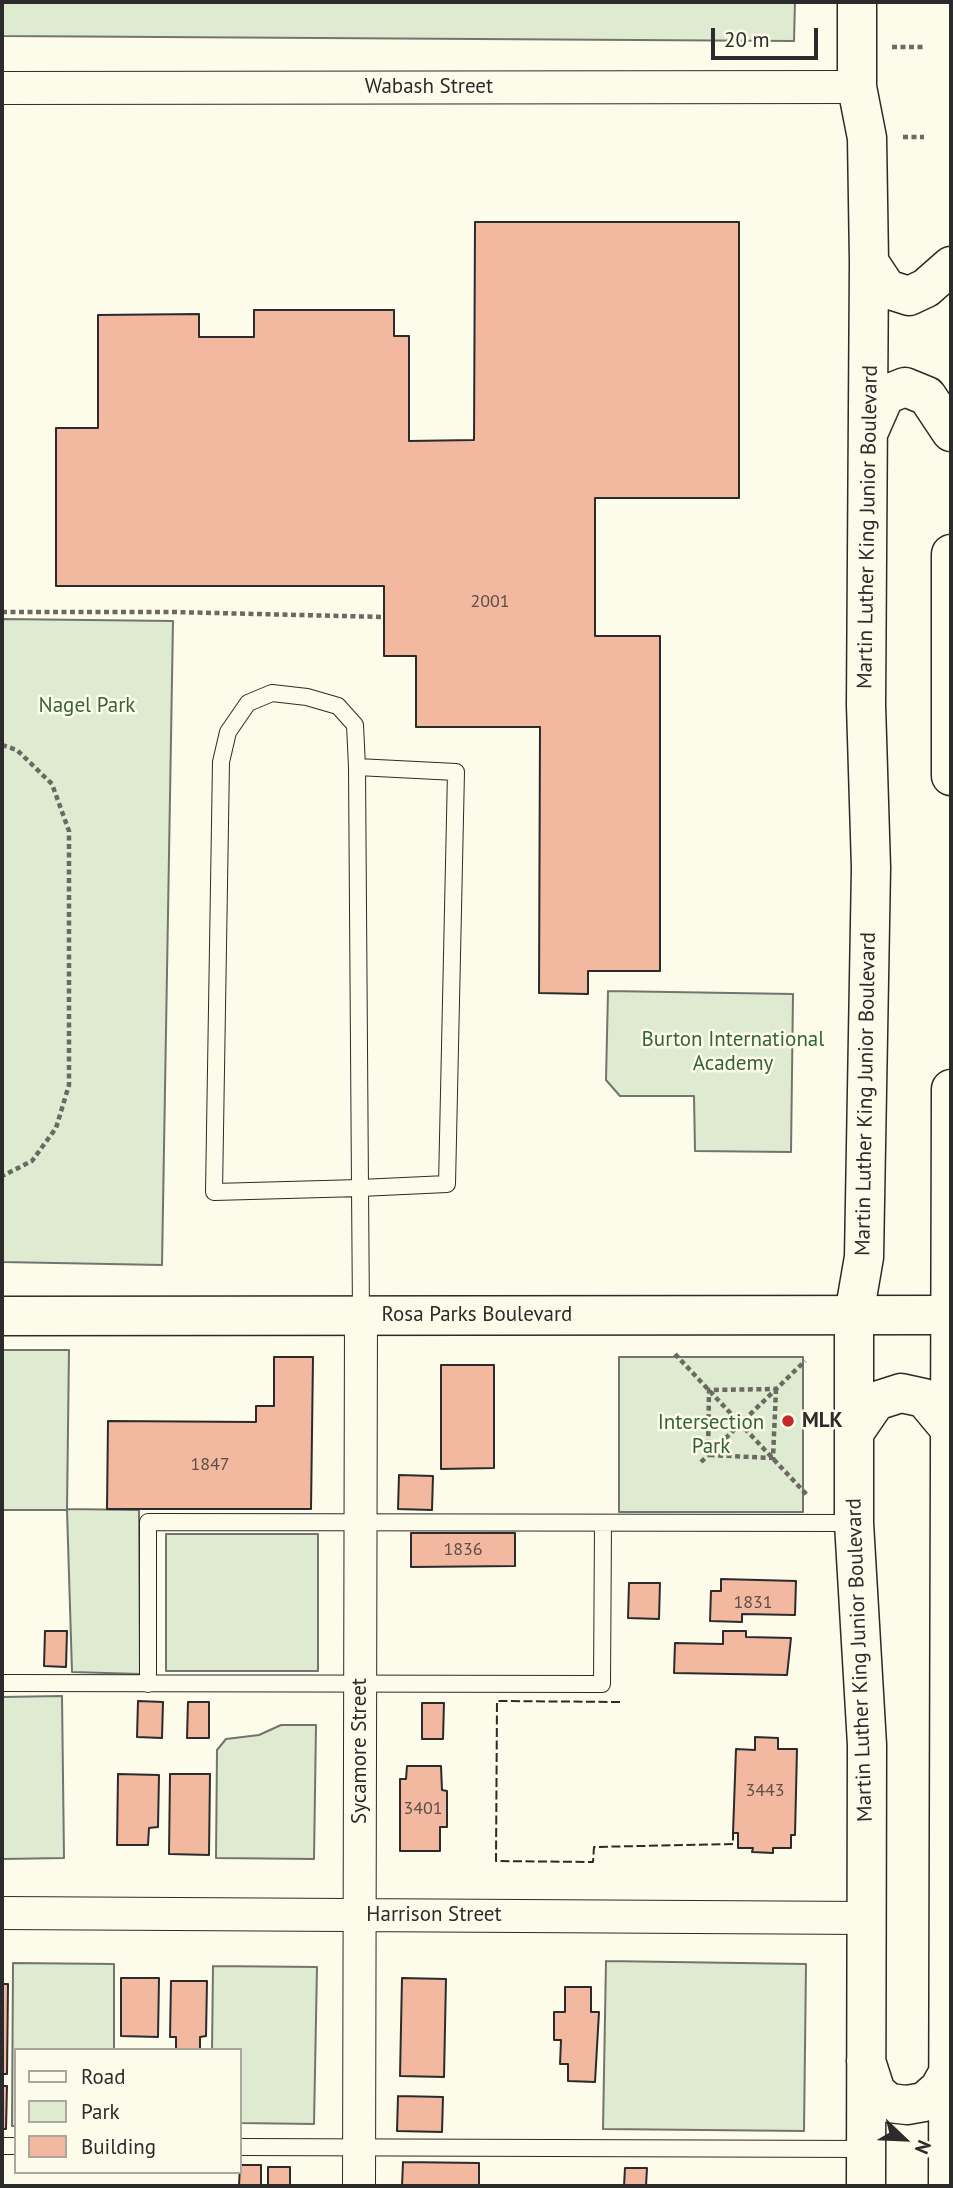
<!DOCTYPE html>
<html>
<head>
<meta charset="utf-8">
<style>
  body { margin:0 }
  #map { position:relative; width:953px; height:2188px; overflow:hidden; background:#fdfbea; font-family:"PT Sans",sans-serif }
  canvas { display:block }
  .frame { position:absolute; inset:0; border:4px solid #2b2b2b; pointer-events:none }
  .legend { position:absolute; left:14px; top:2048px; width:228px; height:126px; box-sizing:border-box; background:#fdfbea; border:2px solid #a9a89e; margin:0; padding:9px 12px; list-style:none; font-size:21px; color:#2b2b2b }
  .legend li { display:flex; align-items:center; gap:14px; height:35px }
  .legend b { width:35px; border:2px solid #a9a89e }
  .north { position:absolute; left:869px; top:2104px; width:70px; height:70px; -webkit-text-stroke:5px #fdfbea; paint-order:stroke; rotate:113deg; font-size:19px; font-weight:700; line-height:28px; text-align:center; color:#2b2b2b }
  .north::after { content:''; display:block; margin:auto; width:24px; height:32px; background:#2b2b2b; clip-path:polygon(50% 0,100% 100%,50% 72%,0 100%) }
  .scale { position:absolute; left:711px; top:28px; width:107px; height:32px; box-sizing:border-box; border:4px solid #2b2b2b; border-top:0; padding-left:9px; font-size:21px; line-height:24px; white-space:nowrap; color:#2b2b2b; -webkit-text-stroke:5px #fdfbea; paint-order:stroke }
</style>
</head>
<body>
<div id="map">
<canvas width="953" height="2188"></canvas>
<div class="frame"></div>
<ul class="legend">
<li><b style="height:9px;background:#fdfbea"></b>Road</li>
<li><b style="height:19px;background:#deebd1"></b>Park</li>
<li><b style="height:19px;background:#f2b8a0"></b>Building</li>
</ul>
<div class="north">N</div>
<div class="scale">20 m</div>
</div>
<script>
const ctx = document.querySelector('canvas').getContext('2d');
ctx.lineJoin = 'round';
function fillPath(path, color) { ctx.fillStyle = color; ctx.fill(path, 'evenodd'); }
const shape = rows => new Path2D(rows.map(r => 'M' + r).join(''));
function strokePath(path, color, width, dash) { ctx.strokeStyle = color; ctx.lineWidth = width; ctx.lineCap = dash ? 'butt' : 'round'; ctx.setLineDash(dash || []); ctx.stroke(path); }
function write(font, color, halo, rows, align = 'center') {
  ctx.font = font + ' "PT Sans",sans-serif'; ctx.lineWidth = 5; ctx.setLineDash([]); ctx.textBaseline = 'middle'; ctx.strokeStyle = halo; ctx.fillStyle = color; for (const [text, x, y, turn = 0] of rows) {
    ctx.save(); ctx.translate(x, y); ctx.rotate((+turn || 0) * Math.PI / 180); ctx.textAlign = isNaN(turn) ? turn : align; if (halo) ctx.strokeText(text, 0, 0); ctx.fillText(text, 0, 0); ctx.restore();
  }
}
const green = shape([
  [2,2,795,2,794,41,2,36,2,2],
  [2,619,173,621,162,1265,2,1262,2,619],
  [608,991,793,994,791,1152,695,1151,694,1096,620,1096,606,1080,608,991],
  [2,1350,69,1350,67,1509,139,1510,140,1674,72,1672,67,1510,2,1510,2,1350],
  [619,1357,803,1357,803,1512,619,1512,619,1357],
  [166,1534,318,1534,318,1671,166,1671,166,1534],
  [62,1696,64,1858,2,1859,2,1697,62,1696],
  [281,1725,316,1725,314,1859,216,1858,217,1750,226,1739,259,1735,281,1725],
  [606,1961,806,1964,804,2131,603,2129,606,1961],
  [13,1963,114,1964,114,2050,16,2050,16,2126,12,2126,13,1963],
  [213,1966,317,1967,314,2124,240,2123,240,2050,212,2050,213,1966]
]);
const building = shape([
  [475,222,739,222,739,498,595,498,595,636,660,636,660,971,588,971,588,994,539,993,540,727,416,727,416,656,384,656,384,586,56,586,56,428,98,428,98,315,199,314,199,337,254,337,254,310,394,310,394,336,409,336,409,441,474,440,475,222],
  [274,1357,313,1357,311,1509,107,1509,108,1421,256,1422,256,1406,274,1406,274,1357],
  [441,1365,494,1365,494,1468,441,1469,441,1365],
  [399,1475,433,1476,432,1510,398,1509,399,1475],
  [411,1533,515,1533,515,1566,411,1567,411,1533],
  [721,1579,796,1581,795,1615,742,1614,742,1622,710,1621,711,1591,721,1591,721,1579],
  [629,1583,660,1583,659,1619,628,1618,629,1583],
  [45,1631,67,1631,66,1667,44,1666,45,1631],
  [723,1631,746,1631,746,1637,791,1638,787,1675,674,1673,675,1643,723,1644,723,1631],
  [138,1701,163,1702,162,1738,137,1737,138,1701],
  [188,1702,209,1702,209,1738,187,1738,188,1702],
  [422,1703,444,1703,443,1739,422,1739,422,1703],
  [755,1737,778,1738,778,1749,797,1749,795,1835,791,1835,791,1848,773,1848,773,1853,752,1852,753,1848,738,1848,738,1833,733,1833,736,1749,755,1750,755,1737],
  [407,1766,441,1766,442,1790,447,1791,447,1827,440,1827,440,1851,400,1851,400,1779,406,1779,407,1766],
  [118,1774,159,1775,158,1827,149,1828,148,1845,117,1845,118,1774],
  [170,1774,210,1774,209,1855,169,1854,170,1774],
  [121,1978,159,1978,158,2037,121,2036,121,1978],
  [402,1978,446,1979,444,2077,400,2076,402,1978],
  [171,1981,207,1981,206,2036,200,2037,200,2050,176,2050,176,2037,170,2037,171,1981],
  [2,1984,8,1984,7,2074,2,2074,2,1984],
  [565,1987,591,1987,591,2012,599,2012,595,2082,568,2081,568,2064,560,2064,561,2040,554,2040,554,2012,565,2012,565,1987],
  [2,2086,7,2086,6,2129,2,2129,2,2086],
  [398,2096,443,2097,442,2132,397,2131,398,2096],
  [403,2162,479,2163,479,2186,402,2186,403,2162],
  [240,2165,261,2165,261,2186,239,2186,240,2165],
  [268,2167,290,2167,290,2186,268,2186,268,2167],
  [625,2168,647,2168,646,2186,624,2186,625,2168]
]);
const path = shape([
  [892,47,925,47],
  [903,137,924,137],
  [2,612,173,612,384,617],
  [2,745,17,750,52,784,69,831,69,1085,56,1128,32,1161,2,1176],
  [675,1354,808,1496],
  [776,1389,773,1458,708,1455,709,1390,776,1389],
  [701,1462,805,1361]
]);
const service = shape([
  [357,767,456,772,447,1184,360,1188,214,1192,221,762,228,732,248,703,272,693,307,697,338,706,355,725,357,767,360,1188,361,1315],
  [2,1683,602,1684,603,1523],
  [148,1684,148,1522,854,1523],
  [2,2146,16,2146],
  [240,2147,865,2149]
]);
const minor = shape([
  [2,88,857,87],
  [2,1913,867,1918],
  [359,2186,361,1315]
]);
const tertiary = shape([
  [2,1316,951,1315]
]);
const secondary = shape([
  [857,2,857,87,867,138,869,262,866,705,871,868,864,1257,854,1315,854,1523,867,1745,866,2186],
  [869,262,887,289,909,296,926,288,951,266],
  [870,429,885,395,905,387,927,396,951,432],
  [951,554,951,776],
  [854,1433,876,1401,901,1393,924,1398,949,1428],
  [866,2061,876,2092,889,2103,907,2105,924,2102,939,2089,948,2073],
  [948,2186,951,1089]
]);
const fence = shape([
  [620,1702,497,1701,496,1861,593,1862,594,1847,733,1844,733,1833]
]);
const markers = [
  [788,1421,7,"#c62828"]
];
const numberNames = [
  ["2001",490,602],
  ["1847",210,1465],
  ["1836",463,1550],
  ["1831",753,1603],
  ["3443",765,1791],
  ["3401",423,1809]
];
const streetNames = [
  ["Wabash Street",429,87],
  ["Martin Luther King Junior Boulevard",868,527,-89],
  ["Martin Luther King Junior Boulevard",866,1094,-89],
  ["Rosa Parks Boulevard",477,1315],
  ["Martin Luther King Junior Boulevard",860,1660,-92],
  ["Sycamore Street",360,1751,-90],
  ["Harrison Street",434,1915]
];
const parkNames = [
  ["Nagel Park",87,706],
  ["Burton International",733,1040],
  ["Academy",733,1064],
  ["Intersection",711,1423],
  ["Park",711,1447]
];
const poiNames = [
  ["MLK",802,1421]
];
fillPath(green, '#deebd1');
strokePath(green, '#74746e', 2);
fillPath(building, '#f2b8a0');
strokePath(building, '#2b2b2b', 2);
strokePath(service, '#2b2b2b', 18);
strokePath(minor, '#2b2b2b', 34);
strokePath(tertiary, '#2b2b2b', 41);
strokePath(secondary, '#2b2b2b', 41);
strokePath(path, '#6a6964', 4.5, [5, 3.5]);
strokePath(service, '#fdfbea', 16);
strokePath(minor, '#fdfbea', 32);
strokePath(tertiary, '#fdfbea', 38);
strokePath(secondary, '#fdfbea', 38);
strokePath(fence, '#2b2b2b', 2, [9, 3.5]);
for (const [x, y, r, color] of markers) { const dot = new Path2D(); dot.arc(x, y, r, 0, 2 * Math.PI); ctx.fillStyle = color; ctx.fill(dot); strokePath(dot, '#fdfbea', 2.5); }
write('18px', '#5d4e48', null, numberNames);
write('21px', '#2b2b2b', '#fdfbea', streetNames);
write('21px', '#34623c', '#fdfbea', parkNames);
write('bold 21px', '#2b2b2b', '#fdfbea', poiNames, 'left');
</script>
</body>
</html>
